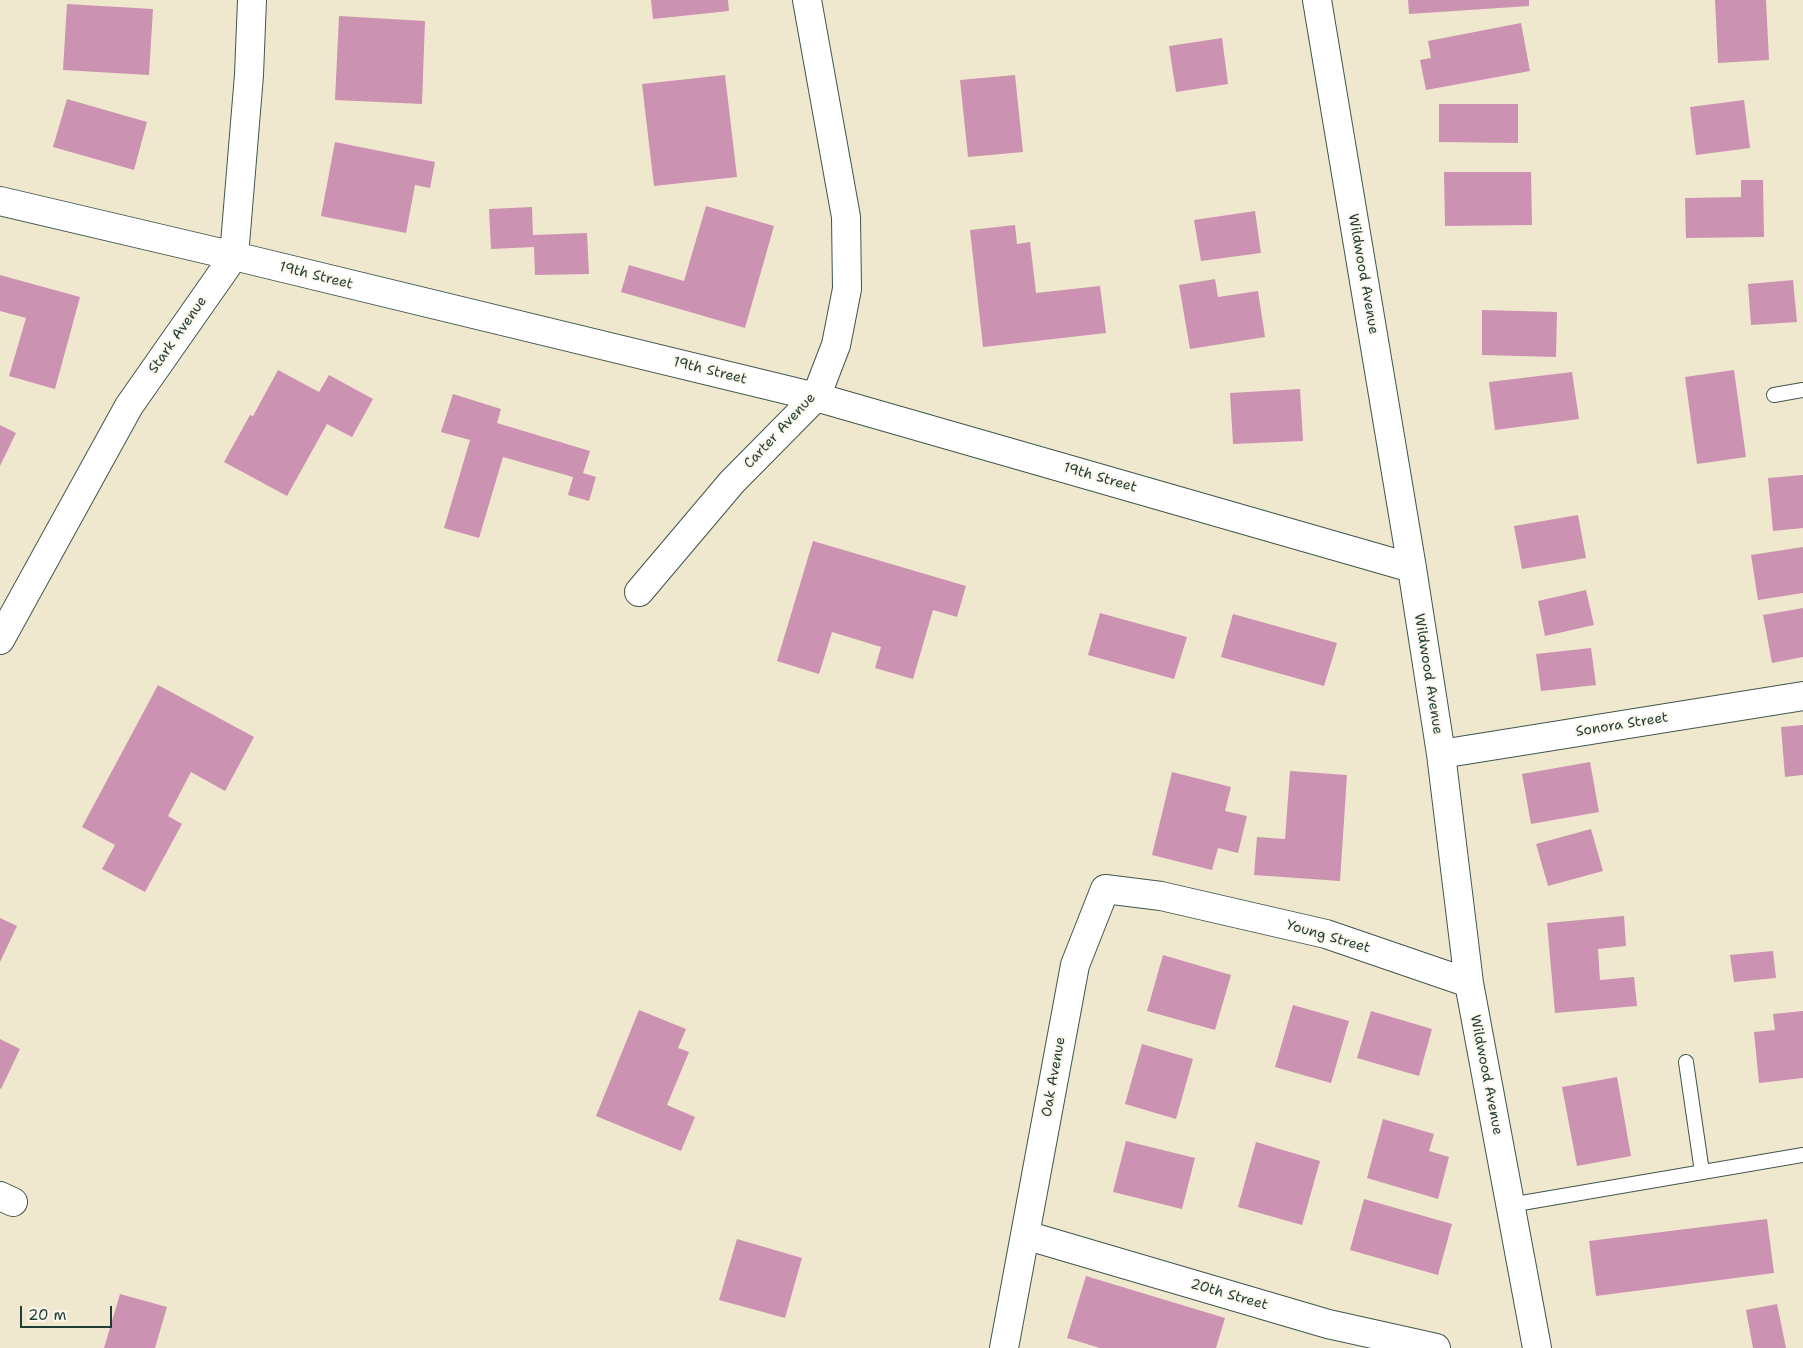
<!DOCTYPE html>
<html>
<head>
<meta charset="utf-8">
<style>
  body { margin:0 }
  #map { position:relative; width:1803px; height:1348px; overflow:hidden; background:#f0e8ce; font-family:"Shantell Sans",sans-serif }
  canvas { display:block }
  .scale { position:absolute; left:20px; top:1306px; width:92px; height:22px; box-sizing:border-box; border:2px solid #1f3d34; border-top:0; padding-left:6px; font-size:15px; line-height:18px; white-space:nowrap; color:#1f3d34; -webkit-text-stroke:4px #fbf7ec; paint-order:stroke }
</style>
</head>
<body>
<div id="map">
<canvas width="1803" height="1348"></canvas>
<div class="scale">20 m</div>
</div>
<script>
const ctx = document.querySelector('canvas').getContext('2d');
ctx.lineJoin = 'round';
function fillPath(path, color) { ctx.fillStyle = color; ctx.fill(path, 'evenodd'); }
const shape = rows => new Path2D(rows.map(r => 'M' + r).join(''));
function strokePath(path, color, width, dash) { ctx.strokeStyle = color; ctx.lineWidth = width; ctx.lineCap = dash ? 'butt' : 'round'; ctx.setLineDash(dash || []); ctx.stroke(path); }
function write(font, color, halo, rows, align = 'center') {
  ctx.font = font + ' "Shantell Sans",sans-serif'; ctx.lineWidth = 4; ctx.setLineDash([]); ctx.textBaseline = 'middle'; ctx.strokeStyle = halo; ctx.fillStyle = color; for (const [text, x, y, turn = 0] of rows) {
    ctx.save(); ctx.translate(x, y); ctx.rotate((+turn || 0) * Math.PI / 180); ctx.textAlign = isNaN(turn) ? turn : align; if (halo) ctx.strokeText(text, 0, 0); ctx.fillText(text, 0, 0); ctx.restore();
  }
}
const building = shape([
  [651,0,728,0,729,11,653,19],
  [1408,0,1529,0,1529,6,1409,14],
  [1715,0,1766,0,1769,60,1718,63],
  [67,4,153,9,149,75,63,70],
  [339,16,425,21,422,104,335,100],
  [1521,23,1530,71,1426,90,1420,60,1431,58,1428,41],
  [1222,38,1228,84,1176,92,1169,46],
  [725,75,737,177,654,186,642,84],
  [1015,75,1023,152,968,157,960,80],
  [67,99,147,122,134,170,53,147],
  [1744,100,1750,148,1696,155,1690,107],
  [1439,104,1518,104,1518,143,1439,142],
  [335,142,435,162,430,188,415,185,406,233,321,216],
  [1444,172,1531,172,1532,225,1445,226],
  [1741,180,1763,180,1764,237,1686,238,1685,198,1741,197],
  [706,206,774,226,745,328,621,292,629,265,684,281],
  [532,207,533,235,587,233,589,274,535,275,534,247,491,249,489,209],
  [1255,211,1261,253,1201,261,1194,220],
  [1015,225,1017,244,1030,242,1036,293,1100,286,1106,333,983,347,970,230],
  [0,275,80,297,55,389,9,376,26,318,0,311],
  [1215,279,1218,297,1258,291,1265,337,1190,349,1179,285],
  [1793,280,1797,322,1751,325,1748,284],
  [1482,310,1557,312,1556,357,1482,355],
  [278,370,319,392,329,375,373,399,352,437,327,424,287,496,224,462,250,415,253,416],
  [1734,370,1746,457,1697,464,1685,377],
  [1572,372,1579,419,1495,430,1489,382],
  [1300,389,1303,441,1233,444,1230,393],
  [453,394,501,409,497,423,590,451,583,473,596,477,589,501,568,495,573,477,503,457,479,538,444,528,470,440,441,432],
  [0,425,16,433,0,466],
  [1803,475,1803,528,1773,531,1768,478],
  [1578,515,1586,558,1522,569,1514,526],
  [813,541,966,586,957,617,933,610,913,679,875,668,881,647,832,632,819,674,777,661],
  [1803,547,1803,593,1758,600,1751,555],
  [1586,590,1594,625,1545,636,1538,601],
  [1803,608,1803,657,1772,663,1763,615],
  [1100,613,1187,637,1174,679,1088,655],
  [1233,614,1337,643,1324,686,1221,657],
  [1591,648,1596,685,1541,691,1536,654],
  [158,685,254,737,225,791,191,772,168,816,182,824,145,892,102,869,115,845,82,827],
  [1803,725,1803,775,1785,777,1781,727],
  [1590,762,1599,812,1531,824,1522,774],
  [1290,771,1347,775,1340,881,1254,875,1257,837,1285,839],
  [1172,772,1231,787,1225,811,1247,816,1238,853,1218,848,1212,870,1152,855],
  [1591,829,1603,871,1548,886,1536,844],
  [1624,916,1626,946,1598,949,1600,980,1634,977,1637,1006,1555,1013,1547,923],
  [0,918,17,926,0,962],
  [1773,951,1776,978,1734,982,1730,955],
  [1163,955,1231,975,1215,1030,1147,1011],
  [1293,1005,1349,1021,1331,1083,1275,1067],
  [639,1010,686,1029,678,1048,689,1052,667,1105,695,1117,681,1151,596,1116],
  [1371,1011,1432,1029,1419,1076,1357,1058],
  [1803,1011,1803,1078,1759,1083,1754,1032,1775,1030,1773,1014],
  [0,1039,20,1049,1,1089,0,1088],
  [1142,1044,1193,1059,1176,1119,1125,1104],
  [1617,1077,1631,1156,1577,1166,1562,1087],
  [1383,1119,1434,1134,1429,1151,1449,1157,1438,1199,1367,1178],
  [1126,1141,1195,1158,1182,1209,1113,1192],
  [1256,1142,1320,1161,1302,1225,1238,1207],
  [1364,1199,1452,1224,1438,1275,1350,1250],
  [1767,1219,1774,1273,1596,1296,1589,1241],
  [737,1239,802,1258,785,1318,719,1300],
  [1086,1276,1225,1318,1216,1348,1100,1348,1067,1338],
  [120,1294,167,1307,155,1348,104,1348],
  [1777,1304,1786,1348,1753,1348,1746,1310]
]);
const lane = shape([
  [1774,395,1803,390],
  [1686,1062,1702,1172],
  [1510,1205,1803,1155]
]);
const street = shape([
  [1317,0,1412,568,1441,754,1469,983,1537,1348],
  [0,201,234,256,816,397,1412,568],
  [639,592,732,482,816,397,836,345,847,289,846,217,807,0],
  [0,640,129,406,234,256,249,75,252,0],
  [1441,754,1803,696],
  [0,1196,13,1202],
  [1025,1235,1328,1324,1436,1348],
  [1004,1348,1075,965,1105,889,1161,896,1326,934,1469,983]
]);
const streetNames = [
  ["Wildwood Avenue",1363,274,80],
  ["19th Street",316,276,14],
  ["Stark Avenue",178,335,-55],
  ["19th Street",710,371,14],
  ["Carter Avenue",780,431,-47],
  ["19th Street",1100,478,16],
  ["Wildwood Avenue",1428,674,81],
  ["Sonora Street",1622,725,-9],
  ["Young Street",1328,937,16],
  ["Wildwood Avenue",1486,1075,79],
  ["Oak Avenue",1054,1077,-80],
  ["20th Street",1229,1295,16]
];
fillPath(building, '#cc92b1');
strokePath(lane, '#3e574b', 16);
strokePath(street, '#3e574b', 30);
strokePath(lane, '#fff', 14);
strokePath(street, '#fff', 28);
write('14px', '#1f3d34', '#fbf7ec', streetNames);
</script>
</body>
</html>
